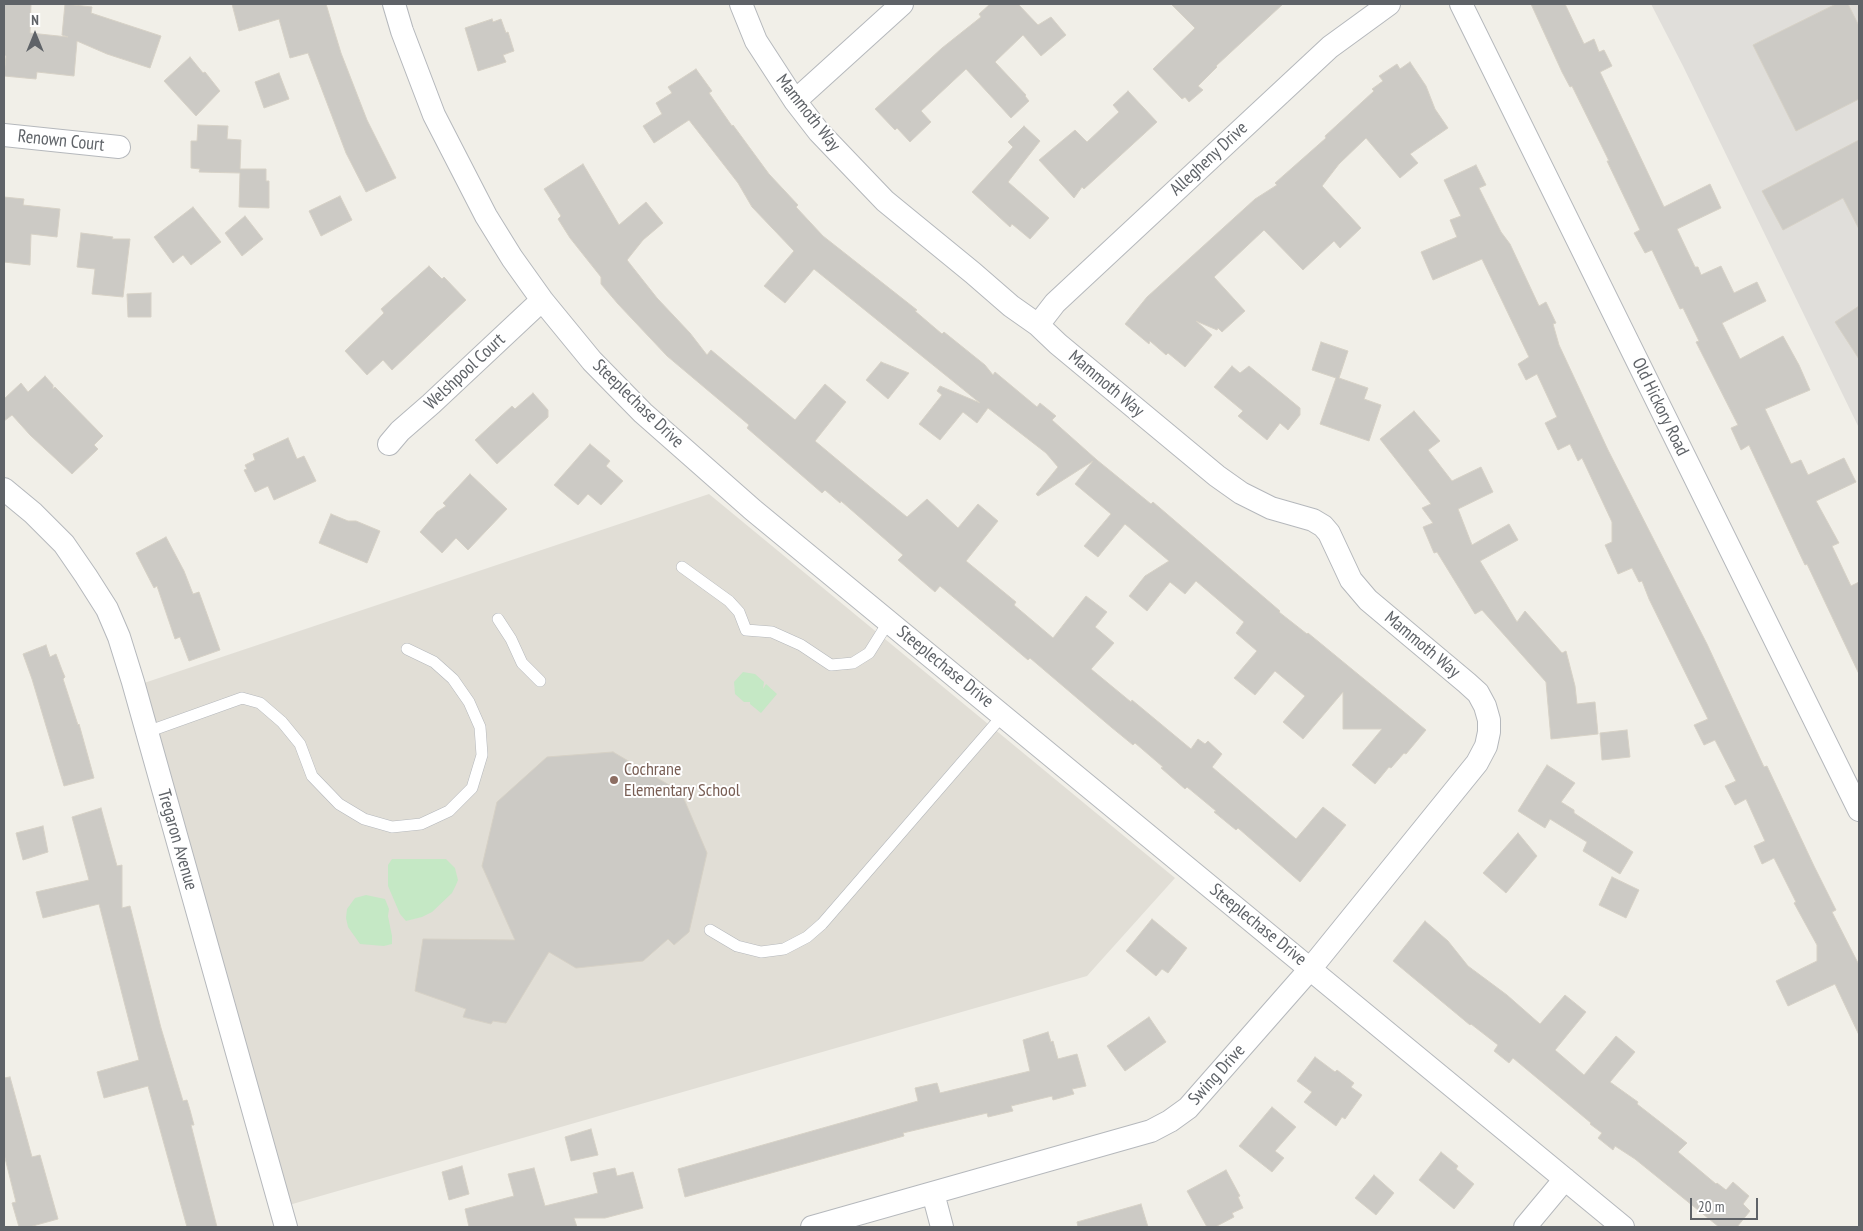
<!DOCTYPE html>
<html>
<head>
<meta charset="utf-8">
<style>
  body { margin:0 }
  #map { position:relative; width:1863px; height:1231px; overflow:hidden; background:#f1efe8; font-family:"PT Sans Narrow",sans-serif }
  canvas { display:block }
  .frame { position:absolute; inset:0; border:5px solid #5f6368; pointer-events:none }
  .north { position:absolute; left:10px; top:10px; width:50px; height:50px; -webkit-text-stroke:4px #fff; paint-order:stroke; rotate:0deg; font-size:14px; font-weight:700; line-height:20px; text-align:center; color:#5f6368 }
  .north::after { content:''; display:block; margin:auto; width:18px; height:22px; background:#5f6368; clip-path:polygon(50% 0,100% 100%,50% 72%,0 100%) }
  .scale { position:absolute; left:1690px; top:1198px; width:68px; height:22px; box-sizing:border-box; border:2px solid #5f6368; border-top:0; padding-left:6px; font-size:15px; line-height:18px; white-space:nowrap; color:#5f6368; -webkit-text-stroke:4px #fff; paint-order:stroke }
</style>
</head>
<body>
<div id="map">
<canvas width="1863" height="1231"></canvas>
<div class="frame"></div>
<div class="north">N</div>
<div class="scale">20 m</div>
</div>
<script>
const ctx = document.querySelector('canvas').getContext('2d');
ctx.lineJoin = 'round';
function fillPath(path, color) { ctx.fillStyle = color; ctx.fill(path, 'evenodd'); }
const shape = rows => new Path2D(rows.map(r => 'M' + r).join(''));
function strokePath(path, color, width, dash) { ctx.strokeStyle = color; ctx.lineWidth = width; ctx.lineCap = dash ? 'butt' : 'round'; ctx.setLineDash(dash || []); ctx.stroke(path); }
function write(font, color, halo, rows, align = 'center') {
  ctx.font = font + ' "PT Sans Narrow",sans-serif'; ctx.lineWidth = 4; ctx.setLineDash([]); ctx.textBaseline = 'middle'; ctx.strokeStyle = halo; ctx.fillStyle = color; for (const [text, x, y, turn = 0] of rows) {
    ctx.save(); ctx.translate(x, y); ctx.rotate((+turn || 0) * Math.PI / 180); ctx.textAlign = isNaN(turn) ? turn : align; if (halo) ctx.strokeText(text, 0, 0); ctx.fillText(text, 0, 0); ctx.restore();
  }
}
const industrial = shape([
  [1651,4,1859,4,1859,428,1683,66]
]);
const education = shape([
  [709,494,1175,878,1087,976,289,1205,144,683]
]);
const green = shape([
  [743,672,755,674,764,682,763,689,766,684,777,694,761,713,750,704,750,702,744,702,735,694,734,682],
  [392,859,446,859,455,868,458,880,456,885,452,893,432,912,422,917,406,921,400,914,388,886,388,865],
  [366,895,385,899,389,909,388,916,392,936,392,944,384,946,360,944,348,927,346,918,347,909,355,898]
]);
const building = shape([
  [4,4,31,4,30,33,68,37,62,35,65,4,92,7,91,13,161,36,150,68,107,54,77,41,74,76,37,72,36,79,4,76,6,56,4,55,4,4],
  [232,4,326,4,341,53,367,120,396,178,366,192,346,153,308,53,290,58,279,19,239,31,232,4],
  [990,4,1018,4,1038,25,1051,17,1066,35,1041,56,1023,35,995,62,1026,95,1025,96,1029,101,1011,118,966,69,921,111,931,122,910,142,897,128,895,130,875,109,942,48,981,17,979,14,990,4],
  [1171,4,1283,4,1216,66,1217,67,1198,86,1203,90,1189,102,1185,97,1182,99,1153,69,1195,28,1171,4],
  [1531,4,1565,4,1584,44,1594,39,1599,52,1604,50,1612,66,1600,72,1664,207,1710,184,1721,208,1677,229,1695,267,1698,267,1701,275,1721,266,1734,293,1757,282,1766,301,1722,323,1740,359,1783,336,1799,365,1810,390,1765,409,1791,464,1801,460,1808,475,1844,458,1856,482,1816,501,1839,543,1832,546,1851,586,1859,582,1859,674,1807,564,1805,565,1797,548,1749,445,1741,450,1731,428,1738,425,1696,342,1699,341,1683,308,1680,309,1652,250,1645,253,1634,233,1640,230,1607,161,1609,161,1572,86,1570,87,1562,72,1531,4],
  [1836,4,1848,4,1859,26,1859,99,1796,131,1753,45,1836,4],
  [492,19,493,22,501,19,506,33,508,32,514,51,503,55,506,62,478,71,465,28,492,19],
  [190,57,203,73,205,72,220,91,196,116,164,81,190,57],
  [1410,62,1426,86,1435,109,1448,128,1410,154,1418,163,1400,178,1366,138,1339,164,1322,186,1361,228,1340,248,1334,241,1303,270,1264,230,1214,277,1245,311,1222,332,1218,328,1217,330,1196,321,1212,335,1185,367,1168,353,1166,355,1150,341,1149,344,1125,324,1147,297,1255,199,1277,185,1275,183,1326,138,1325,136,1374,91,1372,89,1383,81,1379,76,1397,64,1400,69,1410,62],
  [696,69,712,91,709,93,732,126,733,125,769,174,798,205,796,207,823,236,917,310,915,311,942,334,944,332,985,365,993,375,995,372,1037,407,1040,403,1056,416,1052,420,1097,460,1151,504,1153,502,1280,611,1279,612,1307,634,1308,633,1426,730,1406,754,1404,753,1391,768,1389,767,1375,784,1352,765,1382,729,1343,729,1343,692,1303,739,1283,722,1305,696,1275,671,1255,695,1234,678,1257,651,1236,633,1244,622,1196,581,1185,594,1170,582,1147,611,1129,596,1145,576,1169,561,1125,524,1098,557,1084,546,1111,514,1075,484,1093,461,1038,496,1036,494,1058,467,1046,453,988,408,977,423,963,412,940,440,919,424,942,395,937,391,940,386,980,403,814,269,785,303,764,286,794,251,752,207,738,183,689,120,654,143,643,126,662,114,656,103,672,93,668,87,696,69],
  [279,73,289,99,264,108,255,82,279,73],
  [1128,91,1157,122,1084,189,1082,187,1074,198,1039,160,1075,130,1087,142,1119,112,1113,105,1128,91],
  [198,125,228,126,227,139,241,140,240,169,266,169,266,181,269,181,269,208,239,207,240,173,199,172,200,169,191,168,191,141,197,141,198,125],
  [1024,126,1040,141,1008,182,1049,218,1030,239,1012,224,1010,227,972,192,1013,147,1008,142,1024,126],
  [1859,140,1859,229,1843,198,1783,230,1762,191,1859,140],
  [583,164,619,225,646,202,663,223,643,240,627,260,657,298,690,333,707,355,711,350,795,420,825,384,846,402,815,441,858,477,907,517,927,499,958,528,978,504,998,521,966,561,1016,602,1014,605,1053,638,1086,596,1107,612,1095,627,1114,643,1091,669,1131,702,1132,700,1191,749,1198,739,1205,744,1208,741,1222,754,1212,767,1296,839,1323,807,1346,825,1300,882,1238,828,1236,830,1214,812,1216,811,1187,787,1185,789,1161,768,1163,767,1135,743,1133,745,1111,727,1030,658,1028,660,940,586,935,592,898,560,903,555,841,501,840,503,825,490,822,493,747,428,749,425,667,356,618,304,601,284,601,277,570,238,558,219,561,216,544,189,583,164],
  [1476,165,1486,185,1479,188,1501,232,1510,244,1539,306,1546,302,1556,323,1553,324,1559,345,1608,450,1707,644,1764,767,1767,766,1814,866,1836,910,1832,912,1859,965,1859,1035,1835,984,1788,1006,1776,981,1817,961,1817,945,1794,903,1796,902,1774,858,1762,864,1754,846,1765,841,1746,799,1735,805,1725,786,1736,781,1715,740,1704,745,1694,725,1708,719,1649,599,1642,581,1639,582,1632,568,1618,574,1605,545,1612,542,1612,522,1582,458,1578,461,1570,444,1558,450,1545,423,1557,417,1537,374,1526,380,1518,364,1529,357,1482,259,1433,280,1421,252,1457,237,1450,220,1461,216,1444,180,1476,165],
  [340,196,352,220,321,236,309,211,340,196],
  [4,197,24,199,23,205,60,209,57,237,31,234,30,265,4,262,4,197],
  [193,207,221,242,191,265,183,255,173,263,154,237,193,207],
  [245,216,263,239,242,256,225,233,245,216],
  [81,233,113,237,112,239,130,239,123,297,92,294,95,269,77,267,81,233],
  [429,266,442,279,444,277,466,300,392,370,383,360,367,375,345,351,384,313,381,309,429,266],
  [151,293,151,317,128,317,127,294,151,293],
  [1859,306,1859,359,1835,322,1859,306],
  [1321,342,1348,351,1339,378,1368,388,1364,399,1381,405,1369,441,1320,424,1336,378,1312,370,1321,342],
  [881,362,909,373,888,399,866,380,881,362],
  [1232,366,1240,373,1249,366,1300,408,1300,415,1288,430,1280,423,1267,440,1238,416,1243,411,1214,387,1232,366],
  [45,376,53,385,53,389,55,387,103,436,94,445,98,449,72,474,30,435,12,415,4,421,4,399,21,383,28,392,45,376],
  [533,393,548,410,548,417,497,464,475,440,512,406,515,409,533,393],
  [1414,411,1440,441,1428,450,1452,481,1481,467,1493,492,1458,509,1472,545,1509,524,1518,540,1480,561,1517,622,1525,611,1562,653,1566,651,1575,686,1577,704,1595,702,1598,734,1551,739,1546,682,1482,610,1475,614,1437,552,1434,553,1423,527,1433,523,1422,508,1431,504,1380,439,1414,411],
  [288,438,297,459,304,456,316,481,274,500,268,486,255,492,244,470,247,469,245,465,255,460,253,454,288,438],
  [590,444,610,461,606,466,623,481,601,505,588,494,578,505,554,485,590,444],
  [470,474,507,509,468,550,456,538,442,553,420,532,437,512,446,506,443,503,470,474],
  [331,514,348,521,356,521,380,531,367,563,319,543,331,514],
  [166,537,184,571,193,594,199,592,220,650,189,661,180,637,175,639,157,586,154,588,136,553,166,537],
  [46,645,50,657,56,654,62,670,65,677,63,679,78,725,79,724,94,778,64,786,32,679,23,654,46,645],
  [1627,730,1630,757,1602,760,1600,733,1627,730],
  [613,752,681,792,707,853,689,932,674,945,668,939,643,961,576,968,549,952,506,1023,493,1021,491,1024,463,1017,466,1009,415,991,423,939,515,940,482,866,497,802,547,757,613,752],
  [1547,765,1575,783,1561,802,1574,810,1574,813,1633,852,1620,874,1583,851,1587,842,1550,819,1545,828,1518,811,1547,765],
  [101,808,117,866,122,865,122,908,130,906,161,1028,183,1101,187,1100,190,1110,194,1125,191,1125,217,1227,187,1227,148,1086,104,1098,97,1072,139,1060,99,904,43,918,36,892,89,880,72,817,101,808],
  [43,826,48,852,23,860,16,833,43,826],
  [1518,833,1537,856,1506,893,1483,873,1518,833],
  [1612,877,1639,890,1626,918,1599,905,1612,877],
  [1152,919,1187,948,1168,973,1162,969,1156,976,1126,951,1152,919],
  [1425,921,1448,941,1468,966,1507,995,1540,1024,1565,995,1586,1012,1555,1050,1584,1075,1616,1036,1635,1052,1610,1082,1638,1102,1637,1104,1687,1143,1678,1152,1716,1184,1717,1183,1726,1190,1733,1182,1749,1196,1743,1204,1750,1211,1737,1227,1719,1227,1635,1159,1615,1146,1613,1150,1598,1138,1602,1133,1590,1124,1591,1123,1513,1058,1509,1063,1494,1051,1498,1045,1471,1024,1470,1025,1393,961,1425,921],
  [1149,1017,1166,1042,1125,1071,1107,1046,1149,1017],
  [1048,1032,1051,1042,1053,1041,1058,1059,1077,1054,1086,1086,1072,1089,1074,1094,1053,1100,1052,1096,1011,1106,1013,1111,988,1117,987,1113,903,1133,904,1136,685,1197,678,1169,918,1101,915,1088,937,1083,940,1093,1030,1071,1023,1040,1048,1032],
  [1315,1057,1335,1072,1337,1070,1354,1083,1351,1087,1362,1095,1345,1119,1342,1117,1336,1126,1304,1102,1312,1092,1297,1081,1315,1057],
  [10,1077,32,1157,40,1155,58,1219,29,1227,19,1227,12,1203,16,1202,4,1154,4,1078,10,1077],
  [1272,1107,1296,1127,1275,1151,1284,1158,1272,1172,1239,1146,1272,1107],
  [591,1129,598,1155,571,1161,565,1137,591,1129],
  [1441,1152,1458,1166,1456,1169,1474,1184,1454,1209,1419,1180,1441,1152],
  [462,1166,469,1194,449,1200,442,1172,462,1166],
  [534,1168,545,1206,598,1193,593,1173,615,1168,617,1176,633,1172,643,1208,605,1218,574,1218,577,1227,469,1227,465,1209,514,1196,508,1174,534,1168],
  [1226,1170,1240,1196,1238,1197,1243,1208,1232,1213,1234,1217,1215,1227,1207,1227,1187,1191,1226,1170],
  [1374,1175,1394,1193,1376,1215,1355,1198,1374,1175],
  [1141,1204,1148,1227,1078,1227,1077,1222,1141,1204]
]);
const service = shape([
  [682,567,729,601,739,612,746,630,772,632,801,645,831,665,853,663,869,653,889,621],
  [498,619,511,639,522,663,540,681],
  [147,732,242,698,260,703,282,722,300,744,312,776,339,804,364,819,392,827,421,824,449,811,472,788,482,755,480,727,469,702,453,679,434,662,407,649],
  [710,930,737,946,761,952,784,949,807,937,822,924,1003,715]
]);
const minor = shape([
  [394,4,402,31,434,115,486,216,512,258,542,300,592,361,643,413,753,510,1623,1227],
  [741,4,756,41,795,101,819,132,885,201,973,273,1011,306,1038,325,1058,344,1217,476,1241,493,1271,508,1313,520,1323,526,1329,533,1351,580,1368,600,1467,683,1478,693,1485,706,1489,720,1489,732,1486,746,1477,763,1311,968,1188,1108,1170,1121,1151,1131,812,1227],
  [1461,4,1859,810],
  [795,101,902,4],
  [4,135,119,147],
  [1038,325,1055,303,1330,47,1389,4],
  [389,444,400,431,431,404,542,300],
  [4,489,33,513,64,544,86,576,107,609,119,637,133,682,286,1227],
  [933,1193,942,1227],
  [1525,1227,1565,1179]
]);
const markers = [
  [614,780,5,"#8d6e63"]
];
const streetNames = [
  ["Mammoth Way",808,113,52],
  ["Renown Court",61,141,6],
  ["Allegheny Drive",1209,159,-43],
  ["Welshpool Court",465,372,-43],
  ["Mammoth Way",1106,384,40],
  ["Steeplechase Drive",638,404,44],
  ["Old Hickory Road",1660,407,64],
  ["Mammoth Way",1422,645,40],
  ["Steeplechase Drive",945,667,39],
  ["Tregaron Avenue",177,840,74],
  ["Steeplechase Drive",1258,925,39],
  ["Swing Drive",1217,1075,-48]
];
const educationNames = [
  ["Cochrane",624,770],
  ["Elementary School",624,791]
];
fillPath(industrial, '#e0deda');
fillPath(education, '#e1ded6');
fillPath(green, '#c5e8c5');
fillPath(building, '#cccac5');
strokePath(building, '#d6d1c6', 1);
strokePath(service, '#b5b8bc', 12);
strokePath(minor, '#b5b8bc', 24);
strokePath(service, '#fff', 11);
strokePath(minor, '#fff', 22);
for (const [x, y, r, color] of markers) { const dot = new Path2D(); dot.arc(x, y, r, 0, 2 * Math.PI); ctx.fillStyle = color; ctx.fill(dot); strokePath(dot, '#fff', 2); }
write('18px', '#5f6368', '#fff', streetNames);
write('18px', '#785e54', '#fff', educationNames, 'left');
</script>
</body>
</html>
